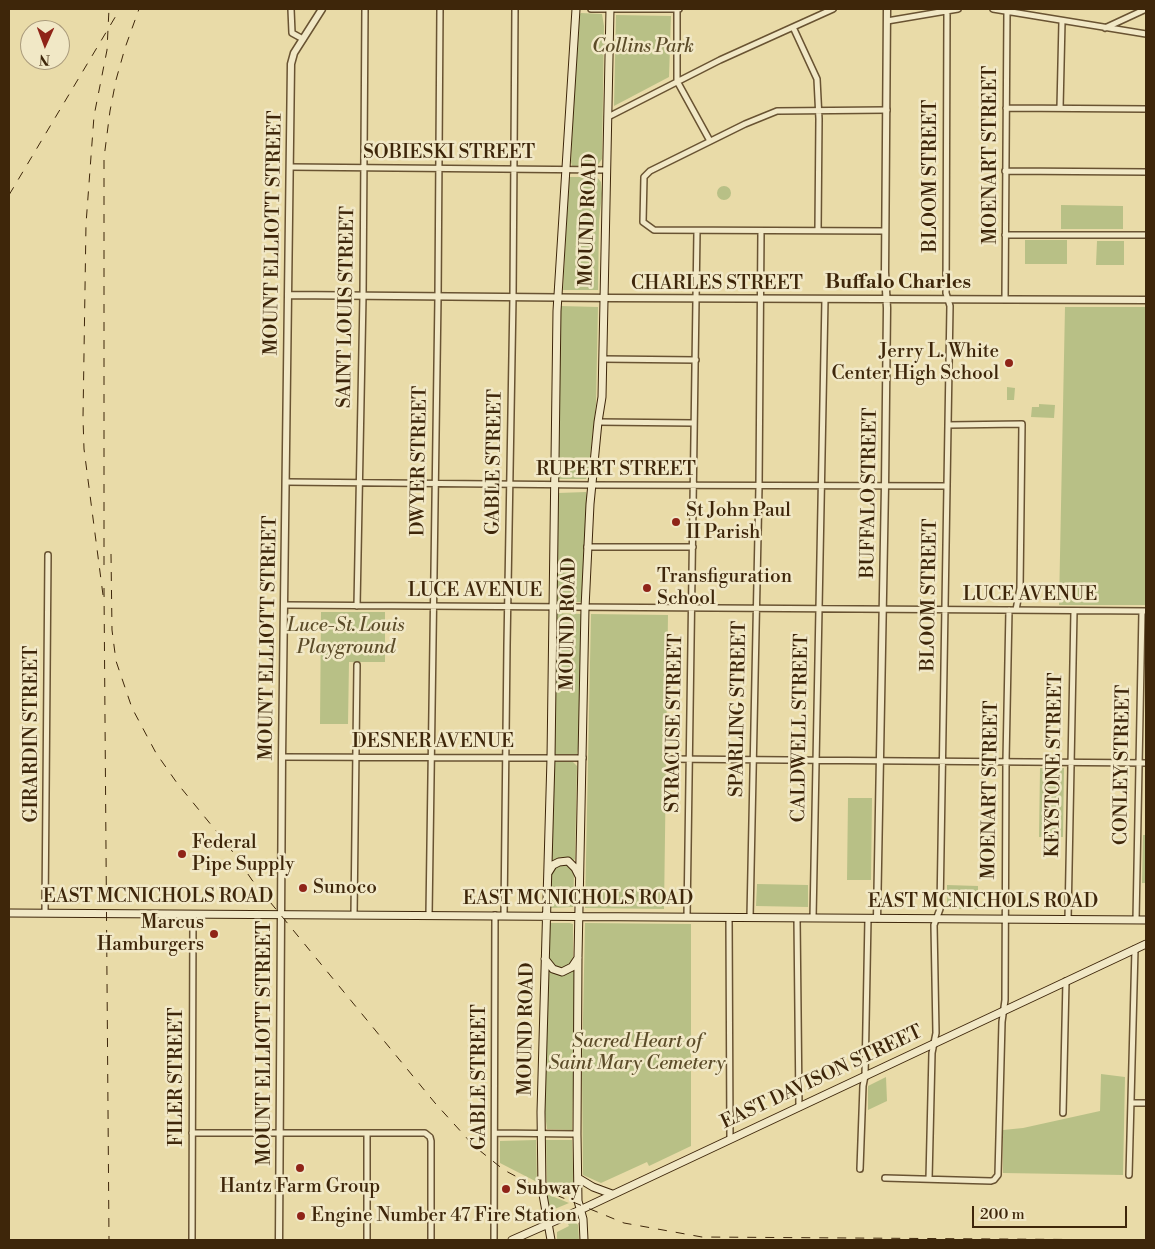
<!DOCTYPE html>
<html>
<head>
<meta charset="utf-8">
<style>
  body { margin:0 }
  #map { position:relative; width:1155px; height:1249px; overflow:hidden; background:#e9dba8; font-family:"Libre Bodoni",serif }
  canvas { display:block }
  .frame { position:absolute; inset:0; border:10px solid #3e260a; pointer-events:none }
  .north { position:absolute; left:20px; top:20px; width:50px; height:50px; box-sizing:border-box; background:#f1e8c6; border:1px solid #a99a7b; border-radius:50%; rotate:182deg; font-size:14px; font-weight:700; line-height:20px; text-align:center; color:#3e260a }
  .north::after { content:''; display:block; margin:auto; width:18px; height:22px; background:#8f2418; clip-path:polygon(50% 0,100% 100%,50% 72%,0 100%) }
  .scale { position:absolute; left:972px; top:1206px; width:155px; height:22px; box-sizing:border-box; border:2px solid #3e260a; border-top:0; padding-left:6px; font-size:15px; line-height:18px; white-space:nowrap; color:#3e260a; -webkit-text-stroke:4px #f1e8c6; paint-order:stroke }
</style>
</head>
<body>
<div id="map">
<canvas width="1155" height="1249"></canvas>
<div class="frame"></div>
<div class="north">N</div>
<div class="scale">200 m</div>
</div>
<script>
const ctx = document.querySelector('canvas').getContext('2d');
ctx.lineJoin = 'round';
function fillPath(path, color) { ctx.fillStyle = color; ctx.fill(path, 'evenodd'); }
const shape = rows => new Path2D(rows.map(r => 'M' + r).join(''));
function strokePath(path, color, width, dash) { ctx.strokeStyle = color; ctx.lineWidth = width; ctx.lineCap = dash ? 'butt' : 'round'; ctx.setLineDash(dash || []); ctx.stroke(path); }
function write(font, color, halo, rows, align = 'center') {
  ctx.font = font + ' "Libre Bodoni",serif'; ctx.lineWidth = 5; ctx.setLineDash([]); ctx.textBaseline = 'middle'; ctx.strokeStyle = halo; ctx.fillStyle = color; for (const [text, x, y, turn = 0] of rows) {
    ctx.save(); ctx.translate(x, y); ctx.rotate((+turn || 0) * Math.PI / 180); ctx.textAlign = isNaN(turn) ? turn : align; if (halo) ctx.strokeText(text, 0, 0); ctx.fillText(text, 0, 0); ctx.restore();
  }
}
const green = shape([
  [581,13,602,14,604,26,602,159,597,166,572,166,571,162,578,16],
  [616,15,671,16,669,77,614,106],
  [569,177,597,177,601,182,602,194,599,221,598,290,563,290],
  '717 193a7 7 0 1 1 14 0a7 7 0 1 1-14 0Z',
  [1061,205,1123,206,1123,229,1061,229],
  [1025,240,1067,240,1067,264,1025,264],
  [1097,241,1124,241,1124,265,1096,265],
  [560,306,598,307,596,404,588,474,586,479,558,479],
  [1065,307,1146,307,1146,605,1059,605],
  [1007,387,1015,388,1014,400,1007,400],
  [1039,404,1055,405,1054,418,1031,417,1032,407,1039,407],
  [586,492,587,496,582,602,556,602,558,493],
  [321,612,385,612,385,662,349,662,348,724,320,724],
  [555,613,582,614,579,744,577,754,575,755,555,755,554,753],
  [591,614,668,615,664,909,585,908],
  [556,762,573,762,577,766,575,859,573,861,561,857,550,862,553,763],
  [1040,768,1064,768,1063,837,1039,837],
  [848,798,872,798,871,880,847,880],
  [1143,835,1146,835,1146,883,1142,883],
  [558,864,565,864,571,867,574,874,573,907,550,908,551,869],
  [757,884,808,885,808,907,756,906],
  [947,885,978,886,978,909,947,909],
  [549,923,570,923,573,924,573,957,570,964,565,967,560,968,552,965,549,962],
  [585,923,691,924,691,1146,649,1166,647,1162,601,1183,583,1175,582,1067],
  [573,970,576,972,572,1130,547,1129,544,1106,548,973,549,971,566,974],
  [1101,1074,1125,1077,1123,1175,1003,1173,1003,1130,1023,1128,1100,1111],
  [886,1077,887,1101,868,1110,868,1086],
  [536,1140,537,1182,500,1163,500,1141],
  [546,1140,572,1140,574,1198,547,1183],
  [547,1194,569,1203,550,1211],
  [575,1221,578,1225,579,1240,557,1240,557,1232,569,1226,568,1224]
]);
const minor = shape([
  [291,9,292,33,303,39],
  [591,9,679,9],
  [677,9,677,81,710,141],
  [993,9,1146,34],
  [887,21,958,9],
  [793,27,817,79,819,119,818,230],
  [1105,28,1146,9],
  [1006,108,1146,109],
  [1060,108,1062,21],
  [608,117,720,60,833,9],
  [290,167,607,170],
  [1005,171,1146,172],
  [885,231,654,230,643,222,644,177,650,171,745,124,777,111,887,110],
  [1005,235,1146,235],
  [1005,299,1007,11],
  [603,359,696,360],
  [598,422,694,423],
  [948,425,1022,424,1020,588,1016,610],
  [286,482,592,485,947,486],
  [587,547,693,547],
  [284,605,1146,611],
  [357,606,363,296,365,9],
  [282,757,583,758],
  [668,759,1146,763],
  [45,913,48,555],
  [354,915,357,665],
  [429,915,438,297,440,9],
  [504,915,507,645,513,297,515,9],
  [687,916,697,231],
  [729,917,730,1139],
  [750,917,759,486,761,231],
  [797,918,799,1107],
  [813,918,825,299],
  [1068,919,1074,611],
  [1136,920,1142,611],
  [1131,1103,1146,1103],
  [1063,1113,1066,981],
  [192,1133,425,1133,430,1137,431,1141,431,1240],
  [495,1133,577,1134],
  [860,1169,863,1086,865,1076,868,918],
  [1129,1175,1135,949],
  [885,1178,991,1181,994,1180,998,1175,1002,1022,1005,1000,1006,761,1009,610],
  [929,1179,932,1053,936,1033,934,925,940,909,948,425,950,306,946,293,947,11],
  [192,1240,193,914],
  [367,1240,367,1133],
  [494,1240,495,915]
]);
const tertiary = shape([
  [289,295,611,298,1146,300],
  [877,918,885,486,887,308,885,272,887,9],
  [279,1240,282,757,291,64,294,53,322,9]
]);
const secondary = shape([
  [548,873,553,865,559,862,568,861,575,868,579,876],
  [9,913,1146,920],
  [545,959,553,969,562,972,572,967,578,958],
  [578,1178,593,1187,612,1194],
  [512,1240,580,1210,1146,944],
  [551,1240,542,1189,541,1112,551,758,557,311,576,9],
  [584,1240,583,1219,578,1201,577,1134,578,957,585,608,590,504,598,422,602,397,610,9]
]);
const rail = shape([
  [9,195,120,9],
  [111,554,112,630,116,661,132,708,156,753,177,783,230,848,252,880,435,1103,474,1146,504,1170,534,1186,624,1223,702,1237,1146,1240],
  [104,565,104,158,110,111,116,80,125,48,139,9],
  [104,588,109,1240],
  [103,595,84,449,83,418,86,224,94,116,107,50,109,9]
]);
const markers = [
  [1009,363,5,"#8f2418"],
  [676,522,5,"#8f2418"],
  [647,588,5,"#8f2418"],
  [182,854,5,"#8f2418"],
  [303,888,5,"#8f2418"],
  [214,934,5,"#8f2418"],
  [300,1168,5,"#8f2418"],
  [506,1189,5,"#8f2418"],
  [301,1216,5,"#8f2418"]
];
const parkNames = [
  ["Collins Park",643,47],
  ["Luce-St. Louis",346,626],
  ["Playground",346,648],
  ["Sacred Heart of",637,1042],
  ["Saint Mary Cemetery",637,1064]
];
const streetNames = [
  ["SOBIESKI STREET",449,153],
  ["MOENART STREET",991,155,-90],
  ["BLOOM STREET",931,176,-90],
  ["MOUND ROAD",589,220,-88],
  ["MOUNT ELLIOTT STREET",274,233,-89],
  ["CHARLES STREET",717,284],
  ["SAINT LOUIS STREET",347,307,-89],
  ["DWYER STREET",420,461,-89],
  ["GABLE STREET",495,462,-89],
  ["RUPERT STREET",616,470],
  ["BUFFALO STREET",870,493,-89],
  ["LUCE AVENUE",475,591],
  ["BLOOM STREET",930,595,-89],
  ["LUCE AVENUE",1030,595],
  ["MOUND ROAD",569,624,-89],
  ["MOUNT ELLIOTT STREET",269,638,-89],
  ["SPARLING STREET",739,709,-89],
  ["SYRACUSE STREET",675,723,-89],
  ["CALDWELL STREET",801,728,-89],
  ["GIRARDIN STREET",32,734,-90],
  ["DESNER AVENUE",433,742],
  ["KEYSTONE STREET",1055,765,-89],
  ["CONLEY STREET",1123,765,-89],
  ["MOENART STREET",991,790,-89],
  ["EAST MCNICHOLS ROAD",158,897],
  ["EAST MCNICHOLS ROAD",578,899],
  ["EAST MCNICHOLS ROAD",983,902],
  ["MOUND ROAD",527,1029,-89],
  ["MOUNT ELLIOTT STREET",265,1043,-90],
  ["FILER STREET",177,1077,-90],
  ["GABLE STREET",480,1077,-90],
  ["EAST DAVISON STREET",822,1078,-25]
];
const poiNames = [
  ["Jerry L. White",999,352,"right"],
  ["Center High School",999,374,"right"],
  ["St John Paul",686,511],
  ["II Parish",686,533],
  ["Transfiguration",657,577],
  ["School",657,599],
  ["Federal",192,843],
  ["Pipe Supply",192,865],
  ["Sunoco",313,888],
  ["Marcus",204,923,"right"],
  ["Hamburgers",204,945,"right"],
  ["Hantz Farm Group",300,1187,"center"],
  ["Subway",516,1189],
  ["Engine Number 47 Fire Station",311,1216]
];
const neighbourhoodNames = [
  ["Buffalo Charles",898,283]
];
fillPath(green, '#b8c086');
strokePath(minor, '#695332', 8);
strokePath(tertiary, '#695332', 9);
strokePath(secondary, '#3e260a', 9);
strokePath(minor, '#f1e8c6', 5);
strokePath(tertiary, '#f1e8c6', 6);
strokePath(secondary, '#f1e8c6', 7);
strokePath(rail, '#3e260a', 1, [9, 9]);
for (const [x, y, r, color] of markers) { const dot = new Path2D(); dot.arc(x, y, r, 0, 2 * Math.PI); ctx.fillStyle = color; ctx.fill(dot); strokePath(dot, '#f1e8c6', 2); }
write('italic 19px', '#5c4c29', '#f1e8c6', parkNames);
write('19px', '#3e260a', '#f1e8c6', streetNames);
write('19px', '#3e260a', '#f1e8c6', poiNames, 'left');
write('bold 20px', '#3e260a', '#f1e8c6', neighbourhoodNames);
</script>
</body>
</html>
